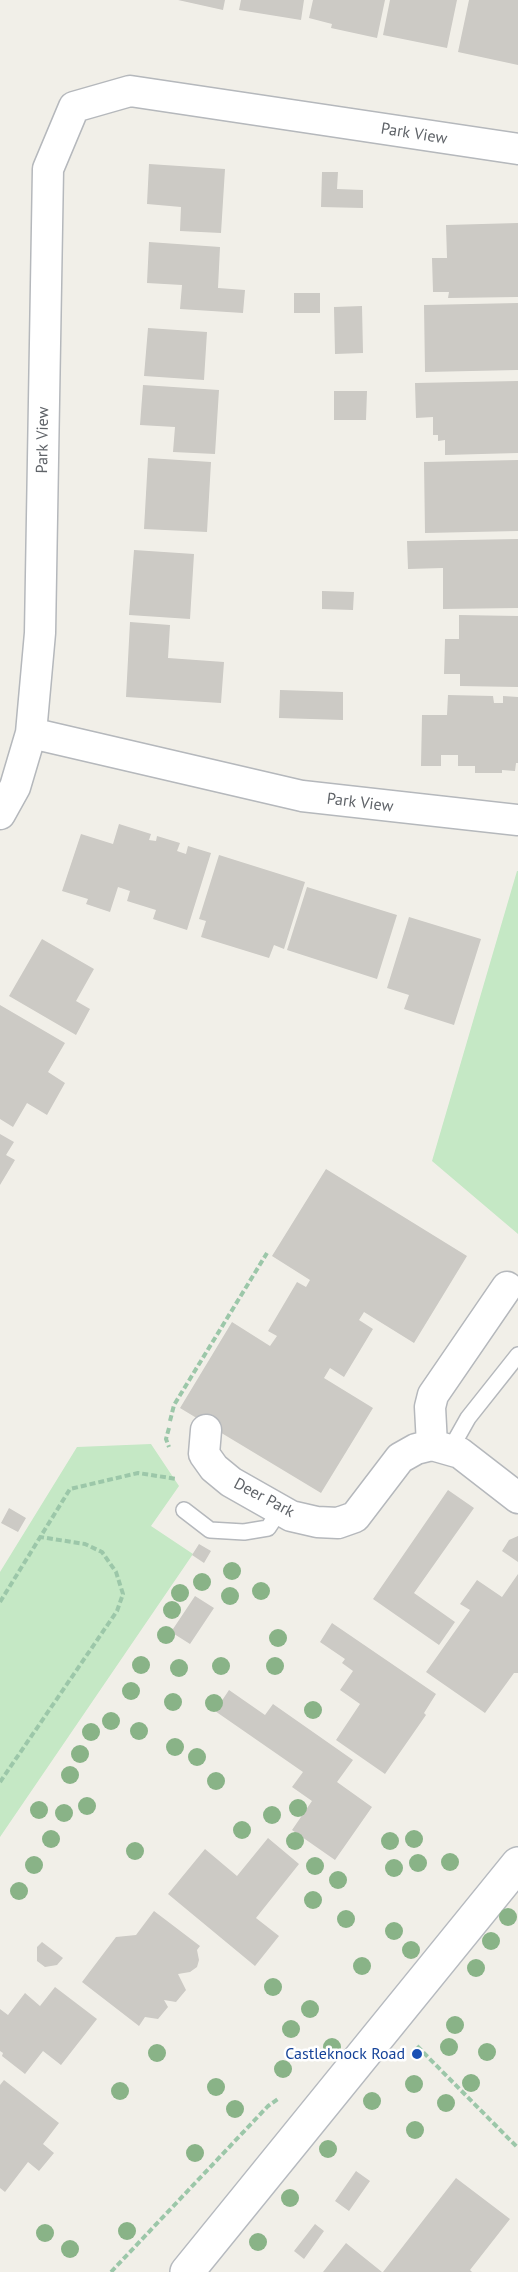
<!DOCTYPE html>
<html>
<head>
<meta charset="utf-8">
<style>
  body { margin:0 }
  canvas { display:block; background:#f1efe8 }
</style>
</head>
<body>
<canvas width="518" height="2272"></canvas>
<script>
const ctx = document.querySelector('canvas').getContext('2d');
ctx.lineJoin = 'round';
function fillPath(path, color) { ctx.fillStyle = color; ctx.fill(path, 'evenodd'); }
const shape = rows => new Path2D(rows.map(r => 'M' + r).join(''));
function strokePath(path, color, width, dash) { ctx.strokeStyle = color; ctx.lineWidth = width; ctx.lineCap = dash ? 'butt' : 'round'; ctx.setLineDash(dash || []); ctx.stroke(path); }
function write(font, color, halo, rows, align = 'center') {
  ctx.font = font + ' "PT Sans",sans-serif'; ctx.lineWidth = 5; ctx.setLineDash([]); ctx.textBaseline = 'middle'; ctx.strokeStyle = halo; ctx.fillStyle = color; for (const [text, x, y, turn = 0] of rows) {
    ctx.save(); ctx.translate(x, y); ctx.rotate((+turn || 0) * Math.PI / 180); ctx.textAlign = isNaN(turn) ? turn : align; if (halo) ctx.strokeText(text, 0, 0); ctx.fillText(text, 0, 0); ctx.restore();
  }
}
const green = shape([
  [517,871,518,871,518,1234,432,1161],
  [151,1444,179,1486,151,1526,193,1554,0,1837,0,1572,77,1447]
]);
const building = shape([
  [178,0,225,0,223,10],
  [241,0,304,0,301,20,239,10],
  [313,0,385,0,377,38,331,28,332,24,309,18],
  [390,0,457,0,447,48,383,35],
  [469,0,518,0,518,65,458,52],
  [149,164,225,169,221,233,180,231,181,207,147,204],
  [322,172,338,172,337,189,363,190,363,208,321,207],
  [518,223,518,297,448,298,449,292,433,292,432,258,447,258,446,225],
  [149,242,220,247,218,288,245,290,243,313,180,309,182,285,147,283],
  [294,293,320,293,320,313,294,313],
  [518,303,518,370,425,372,424,305],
  [362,306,363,353,335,354,334,307],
  [148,328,207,332,204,380,144,376],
  [518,381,518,453,445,455,445,440,438,441,438,435,433,435,433,417,416,418,415,383],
  [143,385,219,390,215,454,173,452,175,427,140,425],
  [334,391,367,391,366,420,334,420],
  [148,458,211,462,207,532,144,529],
  [518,460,518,531,425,533,424,462],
  [518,539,518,608,443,609,443,568,408,569,407,541],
  [134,550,194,554,190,619,129,615],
  [322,591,354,592,353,610,322,609],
  [459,615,518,616,518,687,460,686,460,674,444,674,445,639,459,639],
  [130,622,170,625,168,658,224,662,221,703,126,697],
  [280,690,343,692,343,720,279,718],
  [448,695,493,696,494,703,503,703,503,696,518,697,518,763,516,763,515,771,502,770,502,773,475,773,475,766,458,766,458,755,441,755,441,766,421,766,422,715,447,715],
  [119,824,151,834,149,840,156,841,157,836,180,843,177,851,186,854,188,846,211,853,187,930,153,919,156,910,127,901,130,891,118,887,110,912,86,904,88,899,62,891,81,834,113,844],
  [219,855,305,882,284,949,274,945,269,958,201,937,206,921,199,919],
  [307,887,397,915,377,979,287,950],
  [409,917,481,939,454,1025,404,1009,409,995,387,988],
  [42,939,94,969,76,1001,90,1009,76,1035,9,996],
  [0,1005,65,1043,48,1072,65,1083,47,1115,27,1103,13,1127,0,1119],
  [0,1134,14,1142,6,1155,15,1160,0,1185],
  [326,1169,467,1256,414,1343,364,1312,359,1320,373,1329,344,1377,330,1368,324,1378,373,1408,321,1493,180,1408,232,1322,270,1346,277,1336,268,1331,297,1282,306,1287,310,1280,272,1256],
  [448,1490,474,1508,414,1593,455,1622,439,1645,373,1599],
  [9,1508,26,1518,18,1532,1,1523],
  [518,1536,518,1562,502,1551,509,1540],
  [199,1544,211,1551,204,1563,192,1555],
  [518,1574,518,1673,514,1673,485,1713,426,1672,470,1610,460,1604,477,1580,502,1597],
  [195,1596,214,1608,190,1644,171,1632],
  [332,1623,436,1694,424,1713,426,1715,385,1774,336,1740,360,1704,340,1690,353,1671,342,1663,345,1659,320,1642],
  [229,1690,265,1715,273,1704,353,1760,337,1782,372,1807,335,1860,292,1830,312,1801,292,1787,303,1772,215,1711],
  [268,1838,299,1864,256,1918,279,1936,255,1966,168,1894,205,1849,237,1876],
  [154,1911,200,1946,197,1950,199,1960,197,1967,190,1972,178,1974,186,1990,176,2002,164,2000,168,2007,158,2019,145,2017,139,2026,82,1982,116,1937,136,1935],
  [42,1942,63,1958,57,1965,45,1967,37,1961,37,1947],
  [55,1987,97,2019,61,2065,43,2051,25,2074,2,2056,3,2053,0,2051,0,2009,8,2015,25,1993,40,2006],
  [4,2080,59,2123,43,2144,54,2153,39,2171,28,2162,5,2192,0,2188,0,2085],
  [356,2171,370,2181,349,2211,335,2201],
  [456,2178,510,2219,470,2270,472,2272,383,2272],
  [315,2224,324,2231,304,2259,294,2251],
  [346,2243,382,2272,323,2272]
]);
const path = shape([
  [170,1421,174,1405,267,1253],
  [169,1428,166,1439,169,1447],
  [0,1602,70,1489,138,1473,177,1479],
  [0,1782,117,1611,123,1594,116,1572,102,1552,85,1544,40,1537],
  [417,2046,518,2148],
  [111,2272,268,2106,278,2099]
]);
const lane = shape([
  [450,1450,468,1418,518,1355],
  [184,1510,210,1530,244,1532,268,1528,280,1510]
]);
const street = shape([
  [518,149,130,91,74,107,48,169,40,633,31,733,302,796,518,820],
  [0,814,15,787,31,733],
  [206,1430,204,1454,214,1468,231,1482,291,1516,317,1522,338,1523,355,1517,400,1458,416,1449,432,1445,460,1453,518,1498],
  [432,1445,430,1407,433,1395,507,1287]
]);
const secondary = shape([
  [187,2272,518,1864]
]);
const trees = [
  [232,1571],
  [202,1582],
  [261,1591],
  [180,1593],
  [230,1596],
  [172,1610],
  [166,1635],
  [278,1638],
  [141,1665],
  [221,1666],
  [275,1666],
  [179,1668],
  [131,1691],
  [173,1702],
  [214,1703],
  [313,1710],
  [111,1721],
  [139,1731],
  [91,1732],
  [175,1747],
  [80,1754],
  [197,1757],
  [70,1775],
  [216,1781],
  [87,1806],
  [298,1808],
  [39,1810],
  [64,1813],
  [272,1815],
  [242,1830],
  [51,1839],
  [414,1839],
  [295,1841],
  [390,1841],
  [135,1851],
  [450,1862],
  [418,1863],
  [34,1865],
  [315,1866],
  [394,1868],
  [338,1880],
  [19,1891],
  [313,1900],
  [508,1917],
  [346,1919],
  [394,1931],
  [491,1941],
  [411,1950],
  [362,1966],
  [476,1968],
  [273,1987],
  [310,2009],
  [455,2025],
  [291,2029],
  [332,2047],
  [449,2047],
  [487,2052],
  [157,2053],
  [283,2069],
  [471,2083],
  [414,2084],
  [216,2087],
  [120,2091],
  [372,2101],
  [446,2103],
  [235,2109],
  [415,2130],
  [328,2149],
  [195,2153],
  [290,2198],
  [127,2231],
  [45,2233],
  [258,2242],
  [70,2249]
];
const markers = [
  [417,2054,6,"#1a4fb4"]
];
const streetNames = [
  ["Park View",414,134,9],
  ["Park View",43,440,-89],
  ["Park View",360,803,7],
  ["Deer Park",264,1498,28]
];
const transitNames = [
  ["Castleknock Road",405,2054]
];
fillPath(green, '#c5e8c5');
fillPath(building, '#cccac5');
strokePath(lane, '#b5b8bc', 18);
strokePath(street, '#b5b8bc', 33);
strokePath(secondary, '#b6babf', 36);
strokePath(path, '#9cc7a9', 4, [6, 3]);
strokePath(lane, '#fff', 15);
strokePath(street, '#fff', 30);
strokePath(secondary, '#fff', 33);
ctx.fillStyle = '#89b387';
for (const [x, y] of trees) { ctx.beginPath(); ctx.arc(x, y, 9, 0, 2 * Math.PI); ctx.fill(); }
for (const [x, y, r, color] of markers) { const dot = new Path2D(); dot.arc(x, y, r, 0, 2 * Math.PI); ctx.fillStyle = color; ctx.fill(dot); strokePath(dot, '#fff', 2); }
write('16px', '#5f6368', '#fff', streetNames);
write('16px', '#164399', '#fff', transitNames, 'right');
</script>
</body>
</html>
